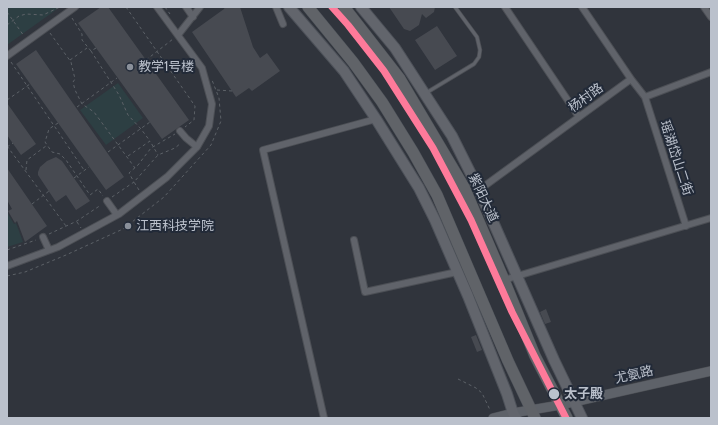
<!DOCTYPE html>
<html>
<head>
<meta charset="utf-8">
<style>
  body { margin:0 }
  #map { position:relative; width:718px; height:425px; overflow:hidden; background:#30343c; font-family:Cabin,sans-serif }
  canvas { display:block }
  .frame { position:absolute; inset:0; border:8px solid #bbc1cc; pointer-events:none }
</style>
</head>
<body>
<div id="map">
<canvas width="718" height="425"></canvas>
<div class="frame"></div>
</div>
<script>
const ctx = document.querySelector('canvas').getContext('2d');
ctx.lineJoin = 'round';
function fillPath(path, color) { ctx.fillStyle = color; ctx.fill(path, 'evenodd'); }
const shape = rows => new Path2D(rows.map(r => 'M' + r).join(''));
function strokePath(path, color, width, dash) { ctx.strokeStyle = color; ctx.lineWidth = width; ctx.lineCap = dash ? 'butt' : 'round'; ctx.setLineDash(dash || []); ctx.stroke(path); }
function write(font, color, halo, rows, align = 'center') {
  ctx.font = font + ' Cabin,"Noto Sans SC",sans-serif'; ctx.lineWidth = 4; ctx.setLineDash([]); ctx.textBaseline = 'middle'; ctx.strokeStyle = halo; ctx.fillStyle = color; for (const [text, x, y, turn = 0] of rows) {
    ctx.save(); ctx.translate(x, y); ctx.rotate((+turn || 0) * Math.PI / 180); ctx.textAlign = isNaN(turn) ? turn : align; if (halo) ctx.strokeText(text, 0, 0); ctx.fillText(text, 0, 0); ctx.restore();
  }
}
const green = shape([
  [10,7,60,7,7,45,7,9],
  [118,83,143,118,106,145,80,110],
  [7,212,14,224,16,223,23,242,7,247]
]);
const building = shape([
  [101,7,108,7,189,120,162,139,78,23],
  [225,7,240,7,253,47,260,58,267,53,280,71,252,91,249,88,236,97,192,32,224,9],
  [389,7,435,7,434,12,426,18,422,14,419,25,410,31,404,29],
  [437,26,457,56,435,70,415,40],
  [36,50,124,177,106,190,16,64],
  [7,103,36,144,21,155,7,135],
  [56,157,62,161,90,201,76,210,66,195,56,202,38,175,38,172,40,167,47,161],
  [7,168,47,226,25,242,17,221,15,223,8,211,12,209,7,200],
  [546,309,551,322,545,324,540,312],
  [476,335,482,350,477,352,471,337]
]);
const path = shape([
  [126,7,195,106,194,120,185,127],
  [165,7,170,14],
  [7,12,24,36],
  [72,18,82,34,82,40,91,51,96,48],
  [7,25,19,16,26,14,43,15,60,7],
  [50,33,71,62,75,79,73,82,75,90,82,104,94,112,135,168],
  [91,51,119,95,128,115,141,129,150,141],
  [70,60,87,48],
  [146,60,173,39],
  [11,62,84,170],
  [217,90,232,91],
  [7,100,30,84],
  [77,107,117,78],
  [58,123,49,129,45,142,52,152,60,154,66,160,90,195,98,189,103,196],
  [7,146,66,226],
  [108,152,150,122],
  [128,156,150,141,158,155],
  [26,170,27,160,46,146],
  [74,178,89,167],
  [139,190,134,182,158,155,175,148,181,143],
  [112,197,134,182,129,173,138,165,151,148,175,134],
  [77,222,81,228],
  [49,234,77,221,101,205],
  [7,250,36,240],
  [7,276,25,272,66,255,123,229,164,197,211,145,221,121,219,98,212,80],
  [458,379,476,388,482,393,490,410]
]);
const service = shape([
  [426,93,474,64,479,57,480,50,477,37,455,7]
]);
const minor = shape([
  [186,7,193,17],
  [276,7,283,24],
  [505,7,579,117],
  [582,7,631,79],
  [704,7,711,17],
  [178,35,200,7],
  [7,56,75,7],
  [645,97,686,226],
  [180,131,186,138,197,147],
  [479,190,631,79,645,97,711,72],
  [107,201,117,215],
  [43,237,49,250],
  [354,240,365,292,457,272],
  [7,266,58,247,119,214,167,177,197,147,209,126,212,104,202,68,157,7],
  [504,280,711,218],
  [324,418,263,150,376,119]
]);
const secondary = shape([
  [493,418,513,413,560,405,711,371]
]);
const primary = shape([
  [289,7,344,71,376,119,419,188,435,220,468,296,507,394,513,413,516,418],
  [361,7,395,48,452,136,479,190,554,360,582,418]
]);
const trunk = shape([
  [308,7,353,62,382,102,413,152,437,195,508,361,535,418],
  [344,7,400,79,464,187,504,280,535,356,567,418]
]);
const pathBridge = shape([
  [7,147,13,143],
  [32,204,49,191]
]);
const metro1 = shape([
  [332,7,348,25,384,71,433,148,471,220,512,312,566,418]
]);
const markers = [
  [130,67,4,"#8a909a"],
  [128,226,4,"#8a909a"],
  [554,394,6,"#bbc1cc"]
];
const poiNames = [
  ["教学1号楼",138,67],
  ["江西科技学院",136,226]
];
const streetNames = [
  ["杨村路",586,98,-36],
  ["瑶湖岱山二街",676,158,72],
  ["紫阳大道",483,198,65],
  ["尤氨路",634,375,-13]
];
const stopNames = [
  ["太子殿",564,394]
];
fillPath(green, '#2d3f43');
fillPath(building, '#474a51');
strokePath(service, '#4c4f55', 4.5);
strokePath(minor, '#4c4f55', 8);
strokePath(secondary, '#4c4f55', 10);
strokePath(primary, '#4d5159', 12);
strokePath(trunk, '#4c5158', 12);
strokePath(path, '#5d6268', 1, [3, 3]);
strokePath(service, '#60636a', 3);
strokePath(minor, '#60636a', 6);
strokePath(secondary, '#5e6269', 9);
strokePath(primary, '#62656c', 10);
strokePath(trunk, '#606368', 11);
strokePath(pathBridge, '#5d6268', 1, [3, 3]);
strokePath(metro1, '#fe7a9a', 7);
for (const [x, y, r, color] of markers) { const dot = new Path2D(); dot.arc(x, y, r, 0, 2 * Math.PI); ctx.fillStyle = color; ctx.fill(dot); strokePath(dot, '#222a38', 1.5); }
write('13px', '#bbc1cc', '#222a38', poiNames, 'left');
write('13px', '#bbc1cc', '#222a38', streetNames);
write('bold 13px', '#bbc1cc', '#222a38', stopNames, 'left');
</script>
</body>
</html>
